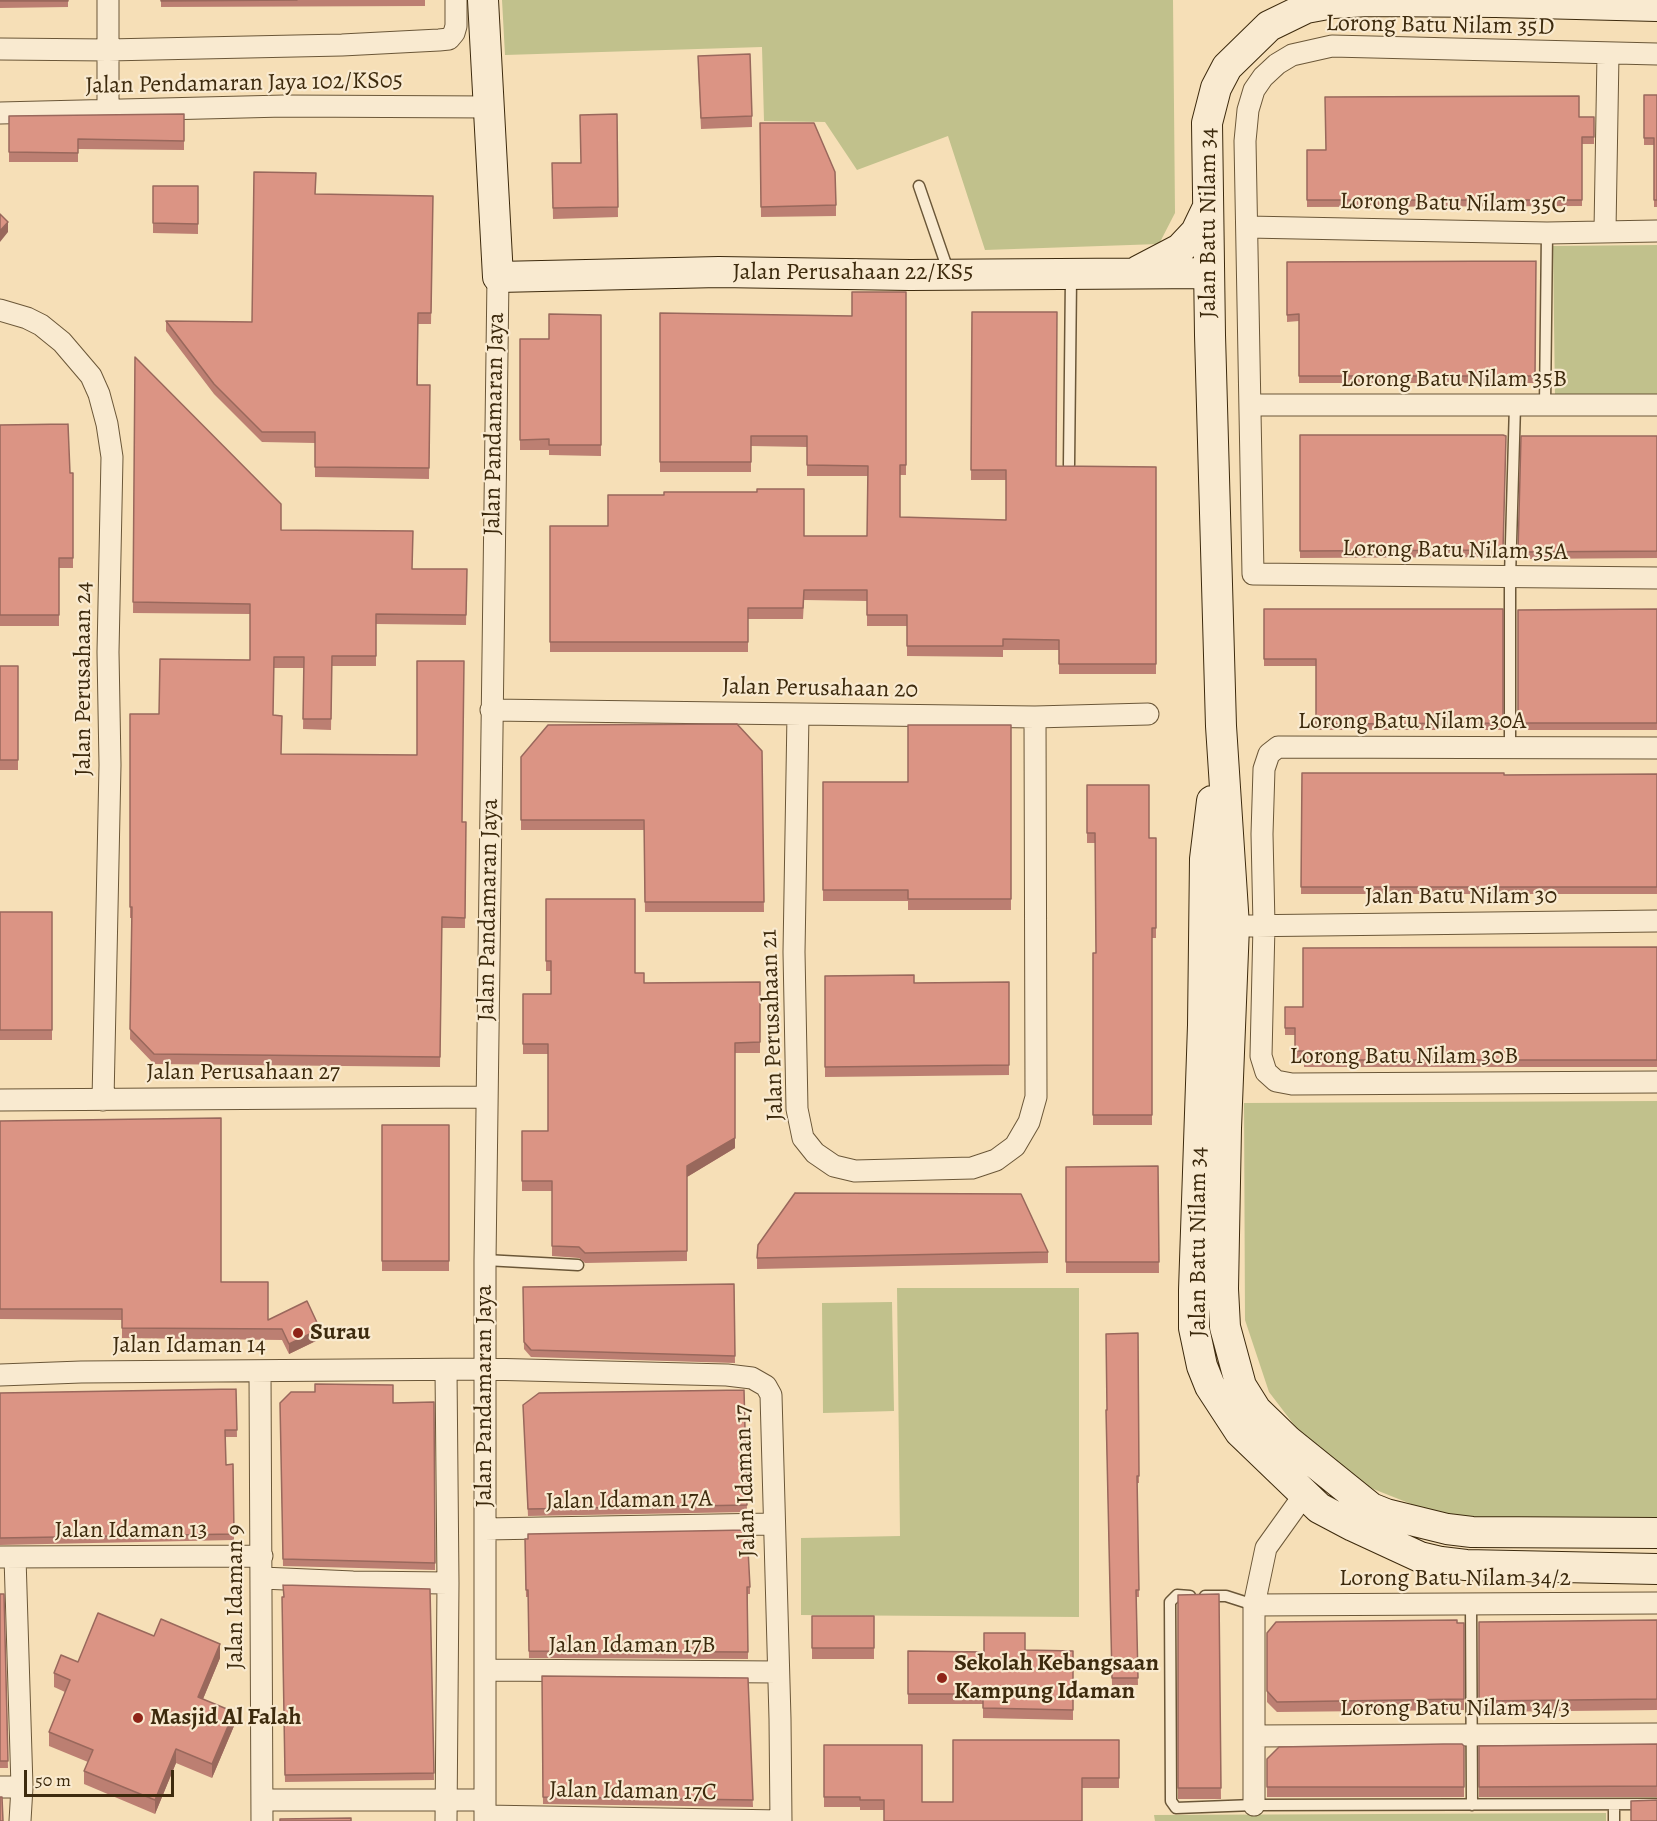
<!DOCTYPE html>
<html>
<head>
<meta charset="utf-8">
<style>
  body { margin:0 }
  #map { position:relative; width:1657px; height:1821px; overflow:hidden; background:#f6dfb7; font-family:Alegreya,serif }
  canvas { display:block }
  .scale { position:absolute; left:24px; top:1770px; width:150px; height:27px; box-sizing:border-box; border:3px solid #3d2a0d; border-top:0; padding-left:8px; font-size:18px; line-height:21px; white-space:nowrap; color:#3d2a0d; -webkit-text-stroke:4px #f9ead0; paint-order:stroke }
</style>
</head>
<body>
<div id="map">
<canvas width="1657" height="1821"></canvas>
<div class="scale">50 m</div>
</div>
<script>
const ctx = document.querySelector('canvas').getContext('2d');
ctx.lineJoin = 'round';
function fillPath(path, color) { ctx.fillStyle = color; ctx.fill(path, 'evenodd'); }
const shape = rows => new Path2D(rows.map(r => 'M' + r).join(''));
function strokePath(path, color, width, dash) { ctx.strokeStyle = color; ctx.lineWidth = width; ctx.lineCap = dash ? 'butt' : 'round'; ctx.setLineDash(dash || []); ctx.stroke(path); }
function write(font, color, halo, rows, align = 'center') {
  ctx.font = font + ' Alegreya,serif'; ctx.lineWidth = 4.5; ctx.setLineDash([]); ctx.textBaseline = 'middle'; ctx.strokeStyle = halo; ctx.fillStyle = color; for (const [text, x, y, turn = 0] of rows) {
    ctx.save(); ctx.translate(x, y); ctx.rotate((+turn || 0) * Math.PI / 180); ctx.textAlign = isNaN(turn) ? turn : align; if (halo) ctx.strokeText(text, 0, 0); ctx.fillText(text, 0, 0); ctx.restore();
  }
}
const green = shape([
  [502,0,1173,0,1175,213,1159,244,985,250,948,136,857,170,825,122,764,121,762,47,505,55],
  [1657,245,1657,397,1555,398,1553,246],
  [1657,1101,1657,1524,1462,1524,1353,1481,1295,1426,1269,1392,1245,1320,1244,1103],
  [897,1288,1079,1288,1079,1617,801,1615,801,1538,900,1536],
  [892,1302,894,1411,823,1413,822,1303],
  [1606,1813,1606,1821,1155,1821,1154,1815]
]);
const lane = shape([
  [919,186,949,273],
  [1545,405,1547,233],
  [1069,465,1071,277],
  [1510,748,1510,577,1515,405],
  [485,1260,578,1265],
  [1190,1596,1177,1595,1170,1602,1171,1801,1176,1808,1254,1805,1657,1804],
  [1205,1596,1226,1596,1254,1605],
  [1471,1604,1472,1805],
  [1614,1821,1614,1805]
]);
const street = shape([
  [108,0,108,111],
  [0,49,108,50,342,45,439,40,449,39,454,33,456,26,456,0],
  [1657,54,1332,46,1292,55,1277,64,1263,77,1254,90,1248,110,1245,141,1253,574,1657,578],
  [0,113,284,106,490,107],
  [1248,227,1547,233,1657,231],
  [1605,230,1608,54],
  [0,310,27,318,41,325,62,342,91,376,99,394,107,424,112,457,108,652,110,765,103,1100],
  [1251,405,1657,405],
  [491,710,1035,717,1148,714],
  [798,714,794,952,797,1109,803,1138,815,1153,834,1166,855,1171,972,1168,996,1160,1015,1146,1029,1122,1036,1097,1035,717],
  [1657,748,1278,747,1269,754,1264,769,1262,834,1264,925,1261,1056,1266,1072,1276,1081,1292,1084,1657,1082],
  [1234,926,1657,921],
  [0,1100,486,1097],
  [260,1372,262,1821],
  [0,1375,81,1372,485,1369,727,1375,752,1378,766,1386,771,1395,780,1719,781,1821],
  [485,1529,773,1524],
  [0,1557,262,1556],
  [15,1557,22,1787,20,1821],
  [262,1578,353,1582,448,1583],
  [1254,1605,1657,1603],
  [486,1670,778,1672],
  [1254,1736,1657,1734],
  [0,1787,22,1787],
  [262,1800,485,1800],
  [1254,1805,1254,1605,1266,1548,1304,1495],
  [485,1816,781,1821],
  [446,1821,448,1583,446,1370],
  [485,1821,485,1260,498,277]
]);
const secondary = shape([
  [483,0,498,277,719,272,910,275,1209,273],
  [1657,6,1496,2,1368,1,1333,3,1306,8,1269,26,1227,67,1216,88,1207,123,1210,335,1221,726,1234,926,1226,1128,1223,1289,1225,1327,1241,1386,1256,1410,1288,1441,1371,1508,1386,1514,1447,1529,1472,1532,1657,1533],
  [1138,271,1180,249,1196,232,1208,207],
  [1212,801,1205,859,1203,1025,1194,1290,1194,1328,1202,1366,1210,1386,1240,1432,1319,1508,1353,1526,1420,1557,1441,1562,1466,1565,1657,1569]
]);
const wall = shape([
  [0,0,68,0,68,7,0,8],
  [161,0,425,0,425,6,161,7],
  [698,66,752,116,752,127,701,129],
  [1644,95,1657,95,1657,207,1654,207,1654,145,1644,145],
  [184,114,184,150,78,149,78,162,9,162,9,116],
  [617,114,618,217,553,219,552,163,581,163],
  [1579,117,1594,117,1594,144,1582,144,1582,206,1307,207,1307,150,1326,150],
  [760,123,836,205,836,216,761,217],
  [153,186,198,186,198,234,153,233],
  [315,194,433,196,431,324,418,324,418,385,430,385,429,479,315,477,315,443,262,442,214,394,166,331,166,321,252,322],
  [1536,261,1535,383,1299,383,1299,321,1287,322,1287,262],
  [906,292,906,475,900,475,900,517,1006,520,1006,480,971,480,972,312,1056,466,1156,467,1156,674,1059,674,1059,650,1003,650,1003,657,907,656,907,626,867,626,867,601,804,600,803,619,748,619,748,652,550,652,550,526,804,536,867,536,868,476,807,476,807,447,751,446,751,472,660,472,660,313,852,316],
  [601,315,601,456,549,455,549,450,520,450,520,339,549,339],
  [135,357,281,530,412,569,467,569,466,625,376,624,376,666,332,666,331,730,303,729,304,668,274,668,273,715,281,754,462,822,466,822,465,928,442,928,440,1067,154,1064,130,1039,132,918,130,918,130,714,159,714,250,660,250,614,133,613],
  [0,425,70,473,73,473,73,568,59,568,59,626,0,626],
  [1300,435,1503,435,1503,557,1300,558],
  [1657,436,1657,558,1518,559,1518,552],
  [1264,609,1503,609,1503,730,1316,730,1316,666,1264,666],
  [1657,609,1657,730,1518,730,1518,610],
  [0,666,18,666,18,770,0,770],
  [1011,725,1011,910,908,910,908,901,823,901,823,782,908,782],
  [762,751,764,912,645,912,644,830,521,830,521,757],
  [1302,773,1504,775,1657,774,1657,894,1301,894],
  [1087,785,1149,838,1156,838,1156,938,1152,938,1152,1125,1093,1125,1093,953,1096,953,1095,843,1087,843],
  [546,899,635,973,644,983,760,982,760,1053,735,1053,735,1148,687,1177,687,1261,585,1263,579,1258,552,1256,552,1191,522,1191,522,1131,548,1131,548,1054,523,1054,523,1004,551,994,551,971,546,971],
  [0,912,52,912,52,1040,0,1040],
  [1657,947,1657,1067,1304,1067,1304,1058,1295,1058,1295,1035,1285,1035,1285,1007,1303,1007],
  [825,976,914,983,1009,982,1009,1075,825,1077],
  [0,1121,221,1282,268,1320,320,1339,289,1354,282,1340,122,1338,122,1320,0,1319],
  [382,1125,449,1125,449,1271,382,1271],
  [1158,1166,1159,1273,1066,1273,1066,1167],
  [1048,1252,1048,1263,757,1269,757,1258],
  [734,1284,735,1363,531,1357,524,1349,523,1287],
  [1138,1333,1139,1483,1137,1483,1139,1597,1136,1597,1138,1685,1112,1685,1106,1417,1107,1410],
  [236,1389,237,1437,226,1437,226,1465,233,1464,234,1540,0,1545,0,1393],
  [744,1390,747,1512,528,1516,523,1405],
  [280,1403,393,1403,435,1563,435,1570,283,1566],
  [525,1539,750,1587,750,1594,748,1594,748,1659,529,1658,528,1597,526,1597],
  [430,1589,434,1780,285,1782,282,1597],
  [0,1594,4,1594,8,1768,0,1768],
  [1219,1594,1221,1799,1178,1799,1178,1595],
  [812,1616,874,1616,874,1659,812,1659],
  [1657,1620,1657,1710,1479,1712,1479,1622],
  [1464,1623,1464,1710,1277,1712,1267,1702,1267,1633],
  [154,1636,220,1658,203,1699,234,1726,212,1778,176,1763,155,1814,84,1784,84,1771,88,1762,49,1746,49,1732,65,1692,54,1687,54,1673,78,1662],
  [1025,1650,1073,1651,1073,1720,983,1718,983,1704,908,1704,908,1651,984,1652],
  [542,1676,748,1678,753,1807,543,1804],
  [1119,1740,1119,1788,1082,1788,884,1810,860,1810,860,1807,824,1807,824,1745,922,1802,953,1802],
  [1657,1744,1657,1797,1479,1797,1479,1746],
  [1464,1746,1464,1797,1267,1797,1267,1759]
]);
const shadedWall = shape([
  [8,222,8,232,0,242,0,231],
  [735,1138,735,1148,687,1177,687,1166],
  [320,1329,320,1339,289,1354,289,1344],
  [220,1644,220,1658,198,1711,198,1697],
  [234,1712,234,1726,212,1778,212,1764],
  [176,1749,176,1763,155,1814,155,1800]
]);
const building = shape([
  [0,0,68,0,68,1,0,1,0,0],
  [161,0,297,0,161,1,161,0],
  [750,54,752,116,701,118,698,56,750,54],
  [1644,95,1657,95,1657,200,1654,200,1654,138,1644,138,1644,95],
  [1579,96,1579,117,1594,117,1594,137,1582,137,1582,200,1307,200,1307,150,1326,150,1325,97,1579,96],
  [184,114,184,141,78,139,78,153,9,152,9,116,184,114],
  [617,114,618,207,553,208,552,163,581,163,580,115,617,114],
  [760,123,814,123,835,172,836,205,761,207,760,123],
  [254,172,316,173,315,194,433,196,431,313,418,313,417,385,430,385,429,468,315,467,315,432,262,432,214,384,166,321,252,322,254,172],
  [153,186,198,186,198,224,153,223,153,186],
  [0,214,8,222,0,231,0,214],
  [1536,261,1535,376,1299,376,1299,314,1287,315,1287,262,1536,261],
  [852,292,906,292,906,465,900,465,900,517,1006,520,1006,470,971,470,972,312,1057,312,1056,466,1156,467,1156,664,1059,664,1059,640,1003,639,1003,646,907,646,907,615,867,615,867,590,804,590,803,608,748,608,748,642,550,642,550,526,608,526,608,495,664,495,664,492,757,492,757,489,804,489,804,536,867,536,868,466,807,465,807,436,751,436,751,462,660,462,660,313,852,316,852,292],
  [549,314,601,315,601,445,549,445,549,439,520,440,520,339,549,339,549,314],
  [135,357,281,504,281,530,413,531,412,569,467,569,466,615,376,614,376,656,332,656,331,719,303,719,304,657,274,657,273,715,282,716,281,754,417,755,417,661,464,661,462,822,466,822,465,918,442,917,440,1057,154,1054,130,1029,132,907,130,907,130,714,159,714,160,659,250,660,250,604,133,602,135,357],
  [68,424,70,473,73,473,73,558,59,558,59,615,0,615,0,425,68,424],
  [1300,435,1503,435,1506,436,1503,550,1300,551,1300,435],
  [1521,436,1657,436,1657,551,1518,552,1521,436],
  [1264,609,1503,609,1503,723,1316,724,1316,659,1264,659,1264,609],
  [1657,609,1657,723,1518,723,1518,610,1657,609],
  [0,666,18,666,18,760,0,760,0,666],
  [737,724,762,751,764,902,645,902,644,820,521,820,521,757,548,725,737,724],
  [908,725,1011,725,1011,899,908,899,908,890,823,890,823,782,908,782,908,725],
  [1302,773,1504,773,1504,775,1657,774,1657,887,1301,887,1302,773],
  [1087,785,1149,785,1149,838,1156,838,1156,928,1152,928,1152,1115,1093,1115,1093,953,1096,953,1095,833,1087,833,1087,785],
  [546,899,635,899,635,973,644,973,644,983,760,982,760,1042,735,1043,735,1138,687,1166,687,1251,585,1253,579,1247,552,1246,552,1181,522,1181,522,1131,548,1131,548,1044,523,1044,523,994,551,994,551,961,546,961,546,899],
  [0,912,52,912,52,1030,0,1030,0,912],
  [1657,947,1657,1060,1304,1060,1304,1051,1295,1051,1295,1028,1285,1028,1285,1007,1303,1007,1303,948,1657,947],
  [914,975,914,983,1009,982,1009,1065,825,1067,825,976,914,975],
  [221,1118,221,1282,268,1282,268,1320,307,1301,320,1329,289,1344,282,1329,122,1328,122,1309,0,1309,0,1121,221,1118],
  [382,1125,449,1125,449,1261,382,1261,382,1125],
  [1158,1166,1159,1262,1066,1262,1066,1167,1158,1166],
  [795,1193,1021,1194,1048,1252,757,1258,758,1245,795,1193],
  [734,1284,735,1356,531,1350,524,1342,523,1287,734,1284],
  [1138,1333,1139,1476,1137,1476,1139,1590,1136,1590,1138,1678,1112,1678,1106,1410,1107,1410,1106,1334,1138,1333],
  [315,1384,393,1385,393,1403,434,1402,435,1563,283,1559,280,1403,291,1392,315,1392,315,1384],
  [236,1389,237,1430,225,1430,226,1465,233,1464,234,1534,0,1538,0,1393,236,1389],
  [744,1390,747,1505,528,1509,523,1405,539,1393,744,1390],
  [747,1530,750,1587,747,1587,748,1652,529,1651,528,1590,526,1590,525,1539,528,1539,528,1534,747,1530],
  [283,1585,430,1589,434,1773,285,1775,282,1597,284,1597,283,1585],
  [0,1594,4,1594,8,1761,0,1761,0,1594],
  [1219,1594,1221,1788,1178,1788,1178,1595,1219,1594],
  [98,1613,154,1636,161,1619,220,1644,198,1697,234,1712,212,1764,176,1749,155,1800,84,1771,93,1750,49,1732,70,1680,54,1673,61,1655,78,1662,98,1613],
  [812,1616,874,1616,874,1648,812,1648,812,1616],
  [1457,1620,1457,1623,1464,1623,1464,1699,1277,1702,1267,1691,1267,1633,1276,1622,1457,1620],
  [1657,1620,1657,1699,1479,1701,1479,1622,1657,1620],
  [984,1633,1025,1633,1025,1650,1073,1651,1073,1710,983,1708,983,1694,908,1694,908,1651,984,1652,984,1633],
  [542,1676,748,1678,753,1800,543,1797,542,1676],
  [953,1740,1119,1740,1119,1778,1082,1778,1082,1821,884,1821,884,1800,860,1800,860,1797,824,1797,824,1745,922,1745,922,1802,953,1802,953,1740],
  [1444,1744,1462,1744,1464,1746,1464,1787,1267,1787,1267,1759,1279,1747,1444,1744],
  [1657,1744,1657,1786,1479,1787,1479,1746,1657,1744],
  [0,1797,2,1797,3,1821,0,1821,0,1797],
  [1657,1800,1657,1821,1631,1821,1631,1801,1657,1800],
  [351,1818,351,1821,280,1821,280,1819,351,1818]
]);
const markers = [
  [298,1333,6,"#8f2418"],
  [942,1678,6,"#8f2418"],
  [138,1718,6,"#8f2418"]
];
const streetNames = [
  ["Lorong Batu Nilam 35D",1440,26,1],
  ["Jalan Pendamaran Jaya 102/KS05",244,84,-1],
  ["Lorong Batu Nilam 35C",1453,204,1],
  ["Jalan Batu Nilam 34",1209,223,-90],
  ["Jalan Perusahaan 22/KS5",853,273],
  ["Lorong Batu Nilam 35B",1454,380],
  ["Jalan Pandamaran Jaya",495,424,-89],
  ["Lorong Batu Nilam 35A",1455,551,1],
  ["Jalan Perusahaan 24",84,679,-90],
  ["Jalan Perusahaan 20",820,689,1],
  ["Lorong Batu Nilam 30A",1412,722],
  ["Jalan Batu Nilam 30",1461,897],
  ["Jalan Pandamaran Jaya",489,910,-89],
  ["Jalan Perusahaan 21",773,1025,-92],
  ["Lorong Batu Nilam 30B",1404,1057],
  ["Jalan Perusahaan 27",243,1073],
  ["Jalan Batu Nilam 34",1199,1242,-90],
  ["Jalan Idaman 14",189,1346],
  ["Jalan Pandamaran Jaya",485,1396,-90],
  ["Jalan Idaman 17",746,1481,-92],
  ["Jalan Idaman 17A",629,1501,-1],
  ["Jalan Idaman 13",131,1531],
  ["Lorong Batu Nilam 34/2",1455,1579],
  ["Jalan Idaman 9",236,1597,-90],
  ["Jalan Idaman 17B",632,1646],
  ["Lorong Batu Nilam 34/3",1455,1709],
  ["Jalan Idaman 17C",633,1792,1]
];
const poiNames = [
  ["Surau",310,1333],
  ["Sekolah Kebangsaan",954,1664],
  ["Kampung Idaman",954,1692],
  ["Masjid Al Falah",150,1718]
];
fillPath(green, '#c1c18c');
strokePath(lane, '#6b5738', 13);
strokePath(street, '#6b5738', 23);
strokePath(secondary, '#3d2a0d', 32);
strokePath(lane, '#f9ead0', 10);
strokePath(street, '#f9ead0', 21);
strokePath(secondary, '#f9ead0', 30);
fillPath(wall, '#bc7f72');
fillPath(shadedWall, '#99685c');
fillPath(building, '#db9484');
strokePath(building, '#99685c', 1.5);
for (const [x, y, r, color] of markers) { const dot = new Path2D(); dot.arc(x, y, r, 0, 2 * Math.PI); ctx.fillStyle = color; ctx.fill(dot); strokePath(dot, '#f9ead0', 2); }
write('24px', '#3d2a0d', '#f9ead0', streetNames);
write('bold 24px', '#3d2a0d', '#f9ead0', poiNames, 'left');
</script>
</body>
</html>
